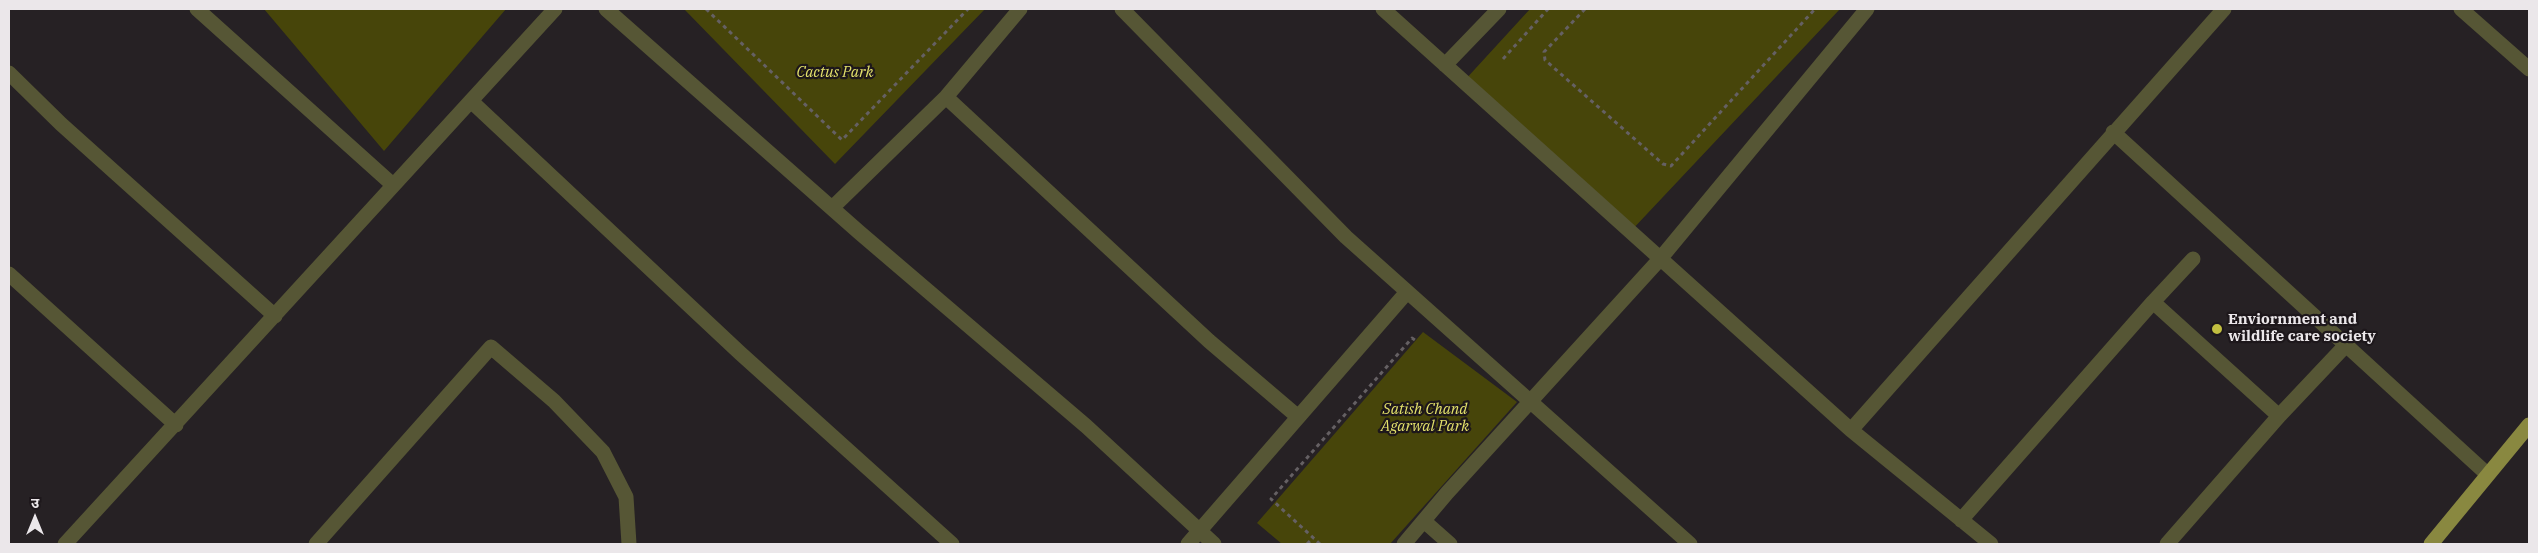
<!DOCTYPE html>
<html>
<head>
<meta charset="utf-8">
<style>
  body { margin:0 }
  #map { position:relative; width:2538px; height:553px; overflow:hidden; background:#262124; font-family:"IBM Plex Serif","Noto Sans Devanagari",serif }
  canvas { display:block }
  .frame { position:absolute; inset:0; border:10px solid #ebe7ea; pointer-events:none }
  .north { position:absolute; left:10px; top:493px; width:50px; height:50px; -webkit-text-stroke:4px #1d171b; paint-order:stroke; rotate:0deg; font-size:14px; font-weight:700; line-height:20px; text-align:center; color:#ebe7ea }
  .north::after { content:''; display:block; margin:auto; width:18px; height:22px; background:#ebe7ea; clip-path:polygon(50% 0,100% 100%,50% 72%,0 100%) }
</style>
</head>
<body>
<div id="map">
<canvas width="2538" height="553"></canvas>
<div class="frame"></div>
<div class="north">उ</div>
</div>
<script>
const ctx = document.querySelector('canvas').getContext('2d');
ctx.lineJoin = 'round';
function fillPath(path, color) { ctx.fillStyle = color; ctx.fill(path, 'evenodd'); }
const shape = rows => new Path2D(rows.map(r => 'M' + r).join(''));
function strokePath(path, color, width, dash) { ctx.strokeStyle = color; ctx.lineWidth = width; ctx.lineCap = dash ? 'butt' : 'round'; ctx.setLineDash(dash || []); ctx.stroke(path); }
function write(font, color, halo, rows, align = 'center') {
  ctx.font = font + ' "IBM Plex Serif",serif'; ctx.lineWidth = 4.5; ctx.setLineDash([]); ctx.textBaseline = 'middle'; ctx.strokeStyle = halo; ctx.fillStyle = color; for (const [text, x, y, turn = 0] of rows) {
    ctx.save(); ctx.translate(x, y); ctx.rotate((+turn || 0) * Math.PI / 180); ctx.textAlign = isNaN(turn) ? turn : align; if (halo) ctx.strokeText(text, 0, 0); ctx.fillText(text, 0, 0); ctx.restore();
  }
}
const green = shape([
  [264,9,506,9,384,151],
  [684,9,985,9,835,164],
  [1530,9,1840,9,1630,232,1464,81],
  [1423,332,1517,402,1390,544,1282,544,1257,523]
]);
const path = shape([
  [706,9,842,140,968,9],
  [1585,9,1544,52,1545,60,1663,164,1671,166,1815,9],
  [1503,59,1548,9],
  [1307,544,1313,538],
  [1320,544,1271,499,1412,338,1415,340]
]);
const minor = shape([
  [197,9,393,185],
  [606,9,860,233,1086,426,1214,544],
  [1122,9,1346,237,1690,544],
  [1383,9,1851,430,1991,544],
  [2461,9,2529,69],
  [1445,65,1499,9],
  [9,73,61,124,275,316],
  [946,97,1209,341,1297,416],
  [471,101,740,353,952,544],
  [2113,132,2487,474],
  [832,208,946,97,1020,9],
  [9,274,176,425],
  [2153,302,2193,259],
  [2279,416,2346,345],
  [1851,430,2224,9],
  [1961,520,2153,302,2279,416,2167,544],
  [1424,521,1450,544],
  [65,544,555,9],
  [316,544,491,347,554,401,603,452,626,497,629,544],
  [1188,544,1407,292],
  [1404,544,1447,493,1660,259,1867,9]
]);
const major = shape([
  [2431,544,2529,425]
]);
const markers = [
  [2217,329,6,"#c1be40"]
];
const parkNames = [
  ["Cactus Park",835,73],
  ["Satish Chand",1425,410],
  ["Agarwal Park",1425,427]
];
const poiNames = [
  ["Enviornment and",2228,320],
  ["wildlife care society",2228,337]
];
fillPath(green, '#47450a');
strokePath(path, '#656063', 3, [4, 4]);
strokePath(minor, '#565635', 15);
strokePath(major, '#898840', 15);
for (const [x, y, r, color] of markers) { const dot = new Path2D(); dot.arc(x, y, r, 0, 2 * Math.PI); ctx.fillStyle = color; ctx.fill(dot); strokePath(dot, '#1d171b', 2); }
write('italic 15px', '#e4e26b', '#1d171b', parkNames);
write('bold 15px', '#ebe7ea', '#1d171b', poiNames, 'left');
</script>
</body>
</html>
